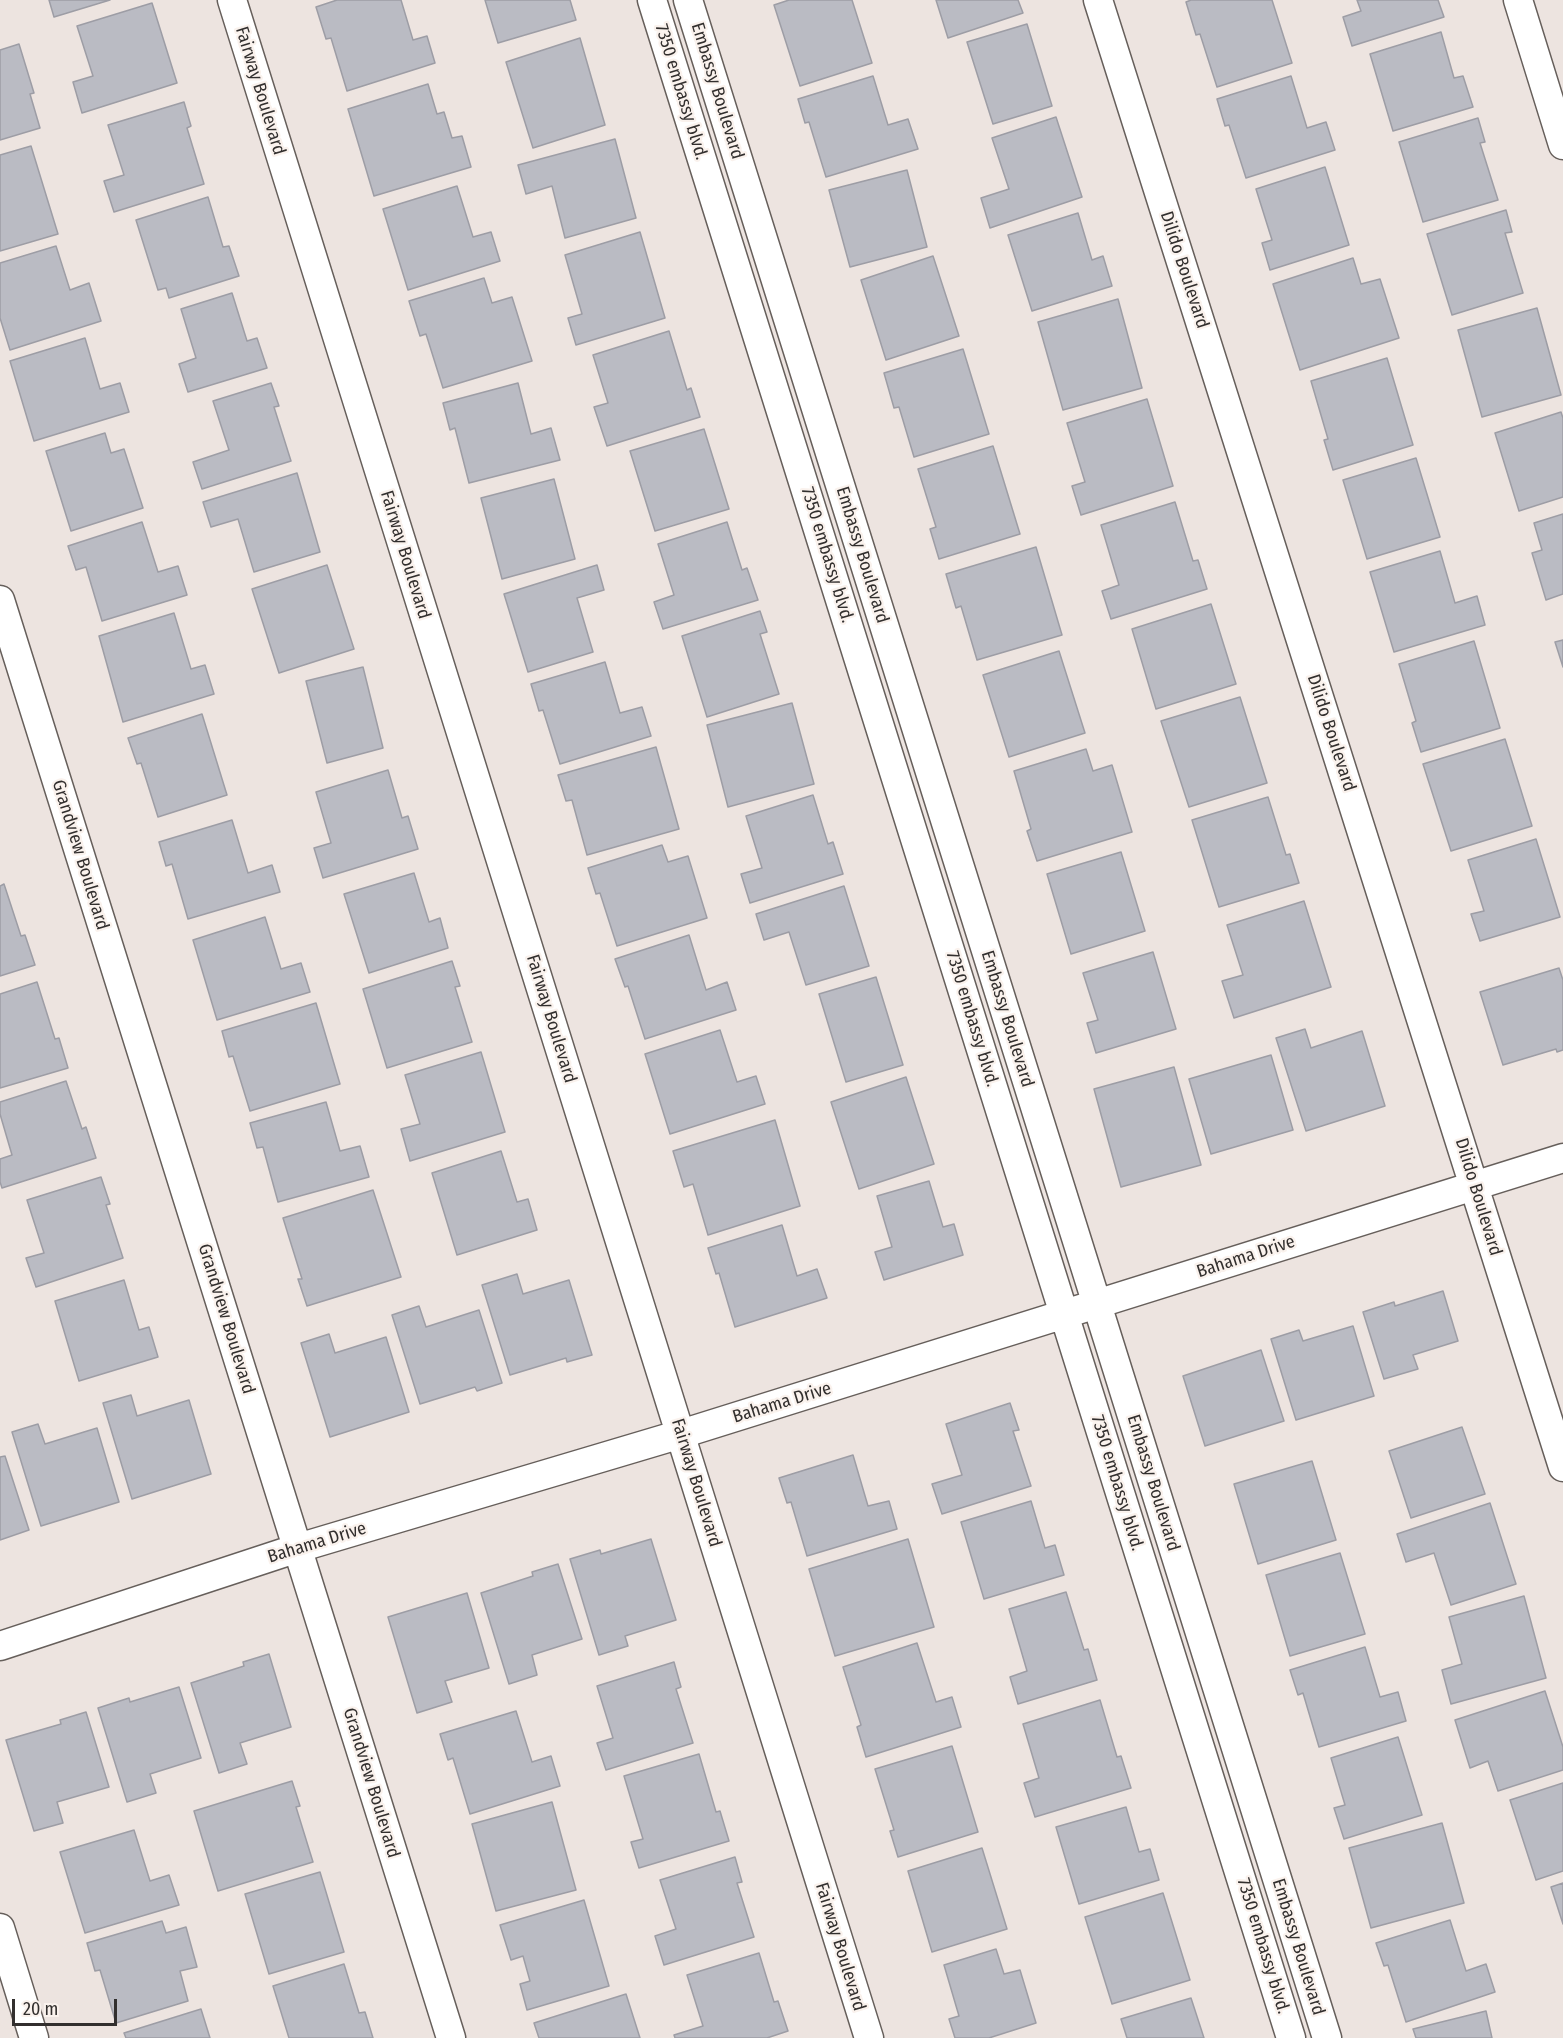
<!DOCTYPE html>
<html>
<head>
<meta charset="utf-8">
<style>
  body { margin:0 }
  #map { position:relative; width:1563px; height:2038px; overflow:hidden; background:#ede4e0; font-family:"Fira Sans Condensed",sans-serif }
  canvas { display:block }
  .scale { position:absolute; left:12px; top:1999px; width:105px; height:27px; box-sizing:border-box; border:3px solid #322f2e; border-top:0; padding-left:8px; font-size:18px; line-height:21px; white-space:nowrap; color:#322f2e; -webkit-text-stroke:4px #faf2ed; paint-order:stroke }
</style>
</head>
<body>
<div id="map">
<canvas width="1563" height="2038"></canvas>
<div class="scale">20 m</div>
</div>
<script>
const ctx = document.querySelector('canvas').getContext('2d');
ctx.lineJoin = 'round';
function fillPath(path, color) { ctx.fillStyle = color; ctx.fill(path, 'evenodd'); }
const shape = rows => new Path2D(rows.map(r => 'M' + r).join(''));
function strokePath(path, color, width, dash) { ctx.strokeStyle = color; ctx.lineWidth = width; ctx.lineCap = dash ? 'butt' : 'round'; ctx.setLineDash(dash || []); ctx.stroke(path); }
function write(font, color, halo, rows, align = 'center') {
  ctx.font = font + ' "Fira Sans Condensed",sans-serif'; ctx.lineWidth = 4.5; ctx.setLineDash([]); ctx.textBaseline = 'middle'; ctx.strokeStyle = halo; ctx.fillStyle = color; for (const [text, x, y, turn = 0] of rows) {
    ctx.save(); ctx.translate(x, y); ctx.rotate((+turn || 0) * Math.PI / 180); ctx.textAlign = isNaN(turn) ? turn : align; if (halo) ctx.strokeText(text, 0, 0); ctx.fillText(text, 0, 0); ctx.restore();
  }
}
const building = shape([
  [49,0,110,0,54,17,49,0],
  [337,0,401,0,413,40,427,36,435,63,347,91,331,38,326,39,316,7,337,0],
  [485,0,570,0,576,20,498,43,485,0],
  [789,0,852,0,872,63,800,86,774,5,789,0],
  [936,0,1018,0,1023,13,948,38,936,0],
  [1191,0,1272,0,1292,63,1217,87,1200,34,1196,35,1186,2,1191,0],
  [1357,0,1438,0,1444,17,1352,46,1343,17,1361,11,1357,0],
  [152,3,177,83,82,113,73,82,93,76,77,26,152,3],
  [1027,24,1052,106,993,124,967,42,1027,24],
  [1441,32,1454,78,1463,76,1473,107,1393,131,1370,54,1441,32],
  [580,38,605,125,533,148,506,62,580,38],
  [19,44,34,93,30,94,40,128,0,140,0,50,19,44],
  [873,76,888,125,908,119,918,149,826,177,809,122,805,123,798,99,873,76],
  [1291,76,1307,128,1326,122,1335,150,1246,178,1229,125,1225,126,1217,99,1291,76],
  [428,84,437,114,444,112,452,138,462,136,471,167,374,196,348,109,428,84],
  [184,102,191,126,187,128,204,184,114,212,104,181,124,175,108,125,184,102],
  [1056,117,1082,197,990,228,981,198,1009,189,992,138,1056,117],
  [1478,118,1485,142,1480,143,1498,200,1423,222,1399,142,1478,118],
  [615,139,636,218,565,238,552,186,526,194,518,165,615,139],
  [31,146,58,234,0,251,0,155,31,146],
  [1325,167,1349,245,1270,270,1262,243,1272,240,1256,189,1325,167],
  [907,170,927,247,850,267,829,190,907,170],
  [457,186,473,237,491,232,500,261,408,290,383,209,457,186],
  [208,197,223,247,229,246,239,276,169,298,166,288,158,290,136,220,208,197],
  [1506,210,1512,232,1505,233,1523,293,1452,315,1427,234,1506,210],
  [1078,213,1092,260,1103,256,1112,286,1032,311,1008,235,1078,213],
  [640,232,665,318,576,345,568,318,582,314,565,255,640,232],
  [56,246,70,290,89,283,101,321,10,350,0,318,0,263,56,246],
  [933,256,959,336,886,360,861,280,933,256],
  [1353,258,1361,284,1380,279,1399,338,1300,370,1273,284,1353,258],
  [484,278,492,303,512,297,532,361,443,388,426,334,420,336,409,301,484,278],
  [232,293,247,341,257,338,267,368,188,392,179,364,196,358,181,309,232,293],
  [1118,299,1142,388,1063,410,1038,322,1118,299],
  [1537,308,1561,395,1482,417,1458,330,1537,308],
  [669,331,687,390,691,388,700,417,607,446,594,407,608,403,593,355,669,331],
  [85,338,100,389,120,383,129,412,34,441,10,361,85,338],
  [963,349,989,434,914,457,899,407,894,408,884,373,963,349],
  [1387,358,1413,445,1333,470,1324,440,1328,439,1311,381,1387,358],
  [271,383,279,406,274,407,291,461,202,489,193,462,229,450,213,401,271,383],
  [518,383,531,434,551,428,560,460,469,483,455,428,450,430,443,403,518,383],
  [1147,399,1173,486,1081,515,1072,486,1085,482,1067,423,1147,399],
  [1561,412,1563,418,1563,497,1519,511,1495,433,1561,412],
  [704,429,729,509,655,531,630,451,704,429],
  [105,433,111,453,124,449,143,508,71,531,46,451,105,433],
  [993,446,1020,534,939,559,930,529,936,527,918,469,993,446],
  [1416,458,1440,537,1367,559,1343,480,1416,458],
  [297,473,320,552,254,572,238,519,211,527,203,502,297,473],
  [554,479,575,559,502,579,481,498,554,479],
  [1175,502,1193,561,1198,560,1207,589,1111,619,1102,591,1119,585,1101,525,1175,502],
  [1563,514,1563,594,1546,600,1532,553,1542,550,1534,523,1563,514],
  [142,522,158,572,178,566,187,595,102,621,86,567,76,570,68,546,142,522],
  [727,522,742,570,747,568,758,600,663,629,654,602,674,595,658,544,727,522],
  [1036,547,1062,635,977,660,961,606,956,608,946,574,1036,547],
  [1440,551,1455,603,1477,596,1485,625,1394,652,1370,572,1440,551],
  [327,565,354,649,279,673,252,589,327,565],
  [597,565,604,590,577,598,593,652,528,672,504,594,597,565],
  [1211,604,1236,684,1156,709,1132,629,1211,604],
  [760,611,767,632,760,634,779,694,707,717,682,636,760,611],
  [174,613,191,669,205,665,214,694,123,722,99,636,174,613],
  [1563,640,1563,667,1555,642,1563,640],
  [1474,641,1500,728,1421,752,1412,723,1416,721,1399,664,1474,641],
  [1059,651,1085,733,1009,757,983,675,1059,651],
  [605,662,620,713,642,707,651,736,560,764,543,710,539,711,531,684,605,662],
  [363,667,383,748,327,763,306,681,363,667],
  [1240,697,1267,783,1189,807,1161,721,1240,697],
  [792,703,814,784,728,807,707,725,792,703],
  [202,714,227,795,158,817,141,763,137,764,128,738,202,714],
  [1505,739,1532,826,1451,851,1423,764,1505,739],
  [656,747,679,829,587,855,572,800,566,801,558,775,656,747],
  [1086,749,1093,771,1112,765,1132,832,1037,861,1027,831,1031,829,1014,771,1086,749],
  [388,770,402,818,408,816,418,849,323,878,314,848,331,843,316,792,388,770],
  [813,795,828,844,833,842,843,874,750,903,741,874,762,868,746,816,813,795],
  [1268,797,1286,855,1290,854,1299,883,1219,907,1192,820,1268,797],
  [232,820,248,873,272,865,280,892,188,919,172,864,166,866,159,842,232,820],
  [1536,839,1560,917,1480,941,1471,914,1484,911,1468,860,1536,839],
  [662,845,668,862,688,856,707,918,617,946,600,893,596,894,588,868,662,845],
  [1121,852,1145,931,1071,954,1047,874,1121,852],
  [414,873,429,922,440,918,448,948,369,973,344,894,414,873],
  [4,884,21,936,25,935,35,965,0,976,0,886,4,884],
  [844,886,869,966,806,985,789,932,764,940,756,914,844,886],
  [1304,901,1331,987,1234,1018,1222,981,1243,975,1227,925,1304,901],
  [265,917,281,969,301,963,310,992,217,1020,193,940,265,917],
  [689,935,706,990,727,982,736,1010,645,1039,628,986,625,987,615,959,689,935],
  [1153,952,1176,1029,1096,1053,1087,1023,1098,1020,1083,973,1153,952],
  [452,961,460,986,455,987,472,1042,387,1068,363,989,452,961],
  [1559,968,1563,980,1563,1050,1557,1052,1556,1049,1503,1065,1480,992,1559,968],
  [876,977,903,1065,846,1082,819,994,876,977],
  [37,982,55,1039,59,1038,68,1068,0,1088,0,994,37,982],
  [316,1003,340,1084,250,1111,233,1056,229,1057,222,1031,316,1003],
  [1305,1029,1311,1048,1362,1031,1385,1106,1306,1131,1276,1038,1305,1029],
  [720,1030,737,1082,756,1076,765,1104,670,1134,645,1054,720,1030],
  [481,1052,505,1132,410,1161,401,1129,420,1124,405,1075,481,1052],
  [1271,1055,1293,1130,1211,1154,1189,1079,1271,1055],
  [1174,1067,1201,1165,1121,1187,1094,1089,1174,1067],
  [906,1077,934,1164,859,1189,831,1102,906,1077],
  [66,1081,82,1129,86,1127,96,1158,2,1188,0,1182,0,1159,12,1155,0,1114,0,1102,66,1081],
  [326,1102,340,1151,360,1146,369,1177,278,1202,263,1147,257,1148,250,1123,326,1102],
  [775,1120,800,1206,708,1235,693,1184,684,1187,673,1151,775,1120],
  [501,1151,517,1202,528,1199,537,1230,457,1255,432,1173,501,1151],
  [101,1177,110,1204,106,1205,123,1258,36,1287,26,1258,44,1253,27,1200,101,1177],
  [929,1181,943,1227,954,1224,963,1255,884,1280,875,1252,892,1247,877,1196,929,1181],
  [373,1190,401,1277,307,1306,298,1279,302,1279,283,1218,373,1190],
  [782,1225,797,1276,817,1269,827,1298,735,1327,719,1273,716,1274,708,1248,782,1225],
  [517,1274,523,1294,569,1280,592,1355,567,1362,566,1358,510,1375,482,1285,517,1274],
  [124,1280,139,1330,149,1327,158,1357,79,1381,55,1301,124,1280],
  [1443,1291,1458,1341,1413,1355,1418,1369,1384,1379,1363,1312,1394,1302,1395,1306,1443,1291],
  [419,1306,426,1327,479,1310,502,1383,477,1391,475,1387,420,1404,392,1315,419,1306],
  [1353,1326,1374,1396,1296,1420,1271,1339,1299,1330,1303,1341,1353,1326],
  [329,1334,335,1353,386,1337,409,1412,330,1437,301,1343,329,1334],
  [1261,1350,1284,1421,1205,1446,1183,1376,1261,1350],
  [131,1395,137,1416,189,1400,211,1474,132,1499,103,1403,131,1395],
  [1010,1403,1019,1430,1013,1431,1031,1486,942,1514,932,1484,962,1475,946,1424,1010,1403],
  [38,1424,45,1444,97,1428,119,1502,41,1526,12,1432,38,1424],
  [1462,1427,1485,1494,1411,1518,1389,1451,1462,1427],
  [853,1455,868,1506,889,1501,897,1529,807,1556,791,1502,787,1503,779,1478,853,1455],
  [5,1456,29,1530,0,1540,0,1457,5,1456],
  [1312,1461,1336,1540,1258,1564,1234,1484,1312,1461],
  [1031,1501,1045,1548,1055,1545,1064,1575,984,1599,961,1522,1031,1501],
  [1490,1503,1516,1584,1451,1605,1434,1553,1406,1562,1397,1534,1490,1503],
  [651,1539,676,1620,625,1636,628,1646,599,1655,570,1559,600,1550,601,1554,651,1539],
  [908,1539,934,1627,835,1656,809,1569,908,1539],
  [1340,1553,1365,1634,1290,1656,1266,1575,1340,1553],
  [558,1564,582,1639,532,1655,537,1675,509,1684,481,1593,533,1576,532,1572,558,1564],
  [1066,1592,1084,1650,1088,1649,1097,1680,1018,1704,1010,1677,1027,1671,1009,1609,1066,1592],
  [467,1593,489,1668,445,1681,452,1702,417,1713,388,1617,467,1593],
  [1524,1596,1546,1678,1451,1704,1442,1670,1462,1664,1449,1617,1524,1596],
  [917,1643,936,1702,952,1697,961,1727,866,1757,857,1727,861,1725,843,1667,917,1643],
  [1365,1647,1380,1697,1398,1692,1406,1721,1319,1747,1303,1693,1298,1695,1290,1670,1365,1647],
  [269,1654,291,1727,240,1743,247,1764,219,1773,191,1683,244,1666,243,1662,269,1654],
  [674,1662,681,1687,676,1689,693,1743,606,1770,597,1743,613,1738,597,1686,674,1662],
  [179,1687,201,1758,150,1774,156,1793,127,1802,98,1708,129,1698,130,1702,179,1687],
  [1545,1691,1563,1747,1563,1770,1498,1791,1488,1761,1470,1768,1455,1720,1545,1691],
  [1100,1700,1117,1757,1121,1756,1131,1788,1035,1817,1024,1783,1039,1778,1023,1724,1100,1700],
  [516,1711,532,1762,551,1756,560,1786,470,1814,453,1758,448,1760,440,1734,516,1711],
  [86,1712,109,1787,57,1802,63,1823,34,1831,6,1740,61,1724,60,1720,86,1712],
  [1398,1737,1422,1815,1344,1839,1334,1808,1345,1805,1331,1758,1398,1737],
  [952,1746,978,1832,898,1857,890,1831,894,1830,875,1769,952,1746],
  [699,1754,716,1812,720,1811,729,1841,639,1868,631,1842,643,1839,624,1776,699,1754],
  [292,1781,300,1806,296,1807,313,1862,218,1891,194,1811,292,1781],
  [1563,1783,1563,1871,1536,1880,1510,1800,1563,1783],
  [552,1802,576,1890,496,1911,472,1824,552,1802],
  [1126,1807,1139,1852,1150,1849,1159,1880,1079,1904,1056,1827,1126,1807],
  [1442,1823,1464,1903,1371,1928,1349,1848,1442,1823],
  [134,1830,150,1881,169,1875,179,1905,85,1933,60,1852,134,1830],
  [982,1848,1007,1929,932,1952,908,1871,982,1848],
  [735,1857,742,1882,737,1883,754,1937,664,1965,655,1936,676,1929,660,1880,735,1857],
  [320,1872,344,1952,269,1974,245,1894,320,1872],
  [1563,1883,1563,1924,1551,1887,1563,1883],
  [1163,1893,1190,1980,1112,2004,1085,1917,1163,1893],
  [584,1900,609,1986,527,2010,520,1984,530,1981,523,1956,511,1960,500,1925,584,1900],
  [1450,1920,1466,1971,1486,1964,1495,1992,1406,2022,1388,1965,1384,1966,1376,1943,1450,1920],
  [162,1921,166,1933,186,1927,197,1967,180,1971,188,2001,116,2023,100,1970,95,1971,87,1943,162,1921],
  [996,1949,1004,1974,1020,1970,1036,2023,989,2038,955,2038,949,2019,959,2016,944,1965,996,1949],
  [759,1953,774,2002,778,2001,788,2031,767,2038,675,2038,674,2035,703,2026,687,1975,759,1953],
  [344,1964,359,2013,365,2012,373,2038,289,2038,273,1986,344,1964],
  [626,1994,640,2038,539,2038,534,2023,626,1994],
  [1191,1998,1204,2038,1127,2038,1121,2019,1191,1998],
  [201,2009,210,2038,126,2038,124,2033,201,2009],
  [1486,2011,1492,2038,1416,2038,1413,2029,1486,2011]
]);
const street = shape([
  [232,0,869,2038],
  [652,0,1291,2038],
  [688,0,1327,2038],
  [1098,0,1563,1467],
  [1518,0,1563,145],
  [0,600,451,2038],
  [0,1646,298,1548,681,1434,1563,1158],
  [0,1928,34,2038]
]);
const streetNames = [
  ["Fairway Boulevard",260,91,73],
  ["Embassy Boulevard",717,91,73],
  ["7350 embassy blvd.",681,92,73],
  ["Dilido Boulevard",1184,270,72],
  ["Fairway Boulevard",405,555,73],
  ["7350 embassy blvd.",827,555,73],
  ["Embassy Boulevard",862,555,73],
  ["Dilido Boulevard",1331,733,72],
  ["Grandview Boulevard",80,855,73],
  ["Fairway Boulevard",551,1019,73],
  ["7350 embassy blvd.",972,1019,73],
  ["Embassy Boulevard",1007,1019,73],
  ["Dilido Boulevard",1478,1197,73],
  ["Bahama Drive",1246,1257,-18],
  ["Grandview Boulevard",226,1319,73],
  ["Bahama Drive",782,1403,-17],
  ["Fairway Boulevard",696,1483,73],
  ["7350 embassy blvd.",1117,1483,73],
  ["Embassy Boulevard",1153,1483,73],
  ["Bahama Drive",317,1543,-17],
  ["Grandview Boulevard",371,1783,73],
  ["7350 embassy blvd.",1263,1946,73],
  ["Fairway Boulevard",840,1947,73],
  ["Embassy Boulevard",1298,1947,73]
];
fillPath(building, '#babbc3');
strokePath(building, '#9d9da5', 1.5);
strokePath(street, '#665f5b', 31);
strokePath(street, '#fff', 28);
write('18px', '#322f2e', '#faf2ed', streetNames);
</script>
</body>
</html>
